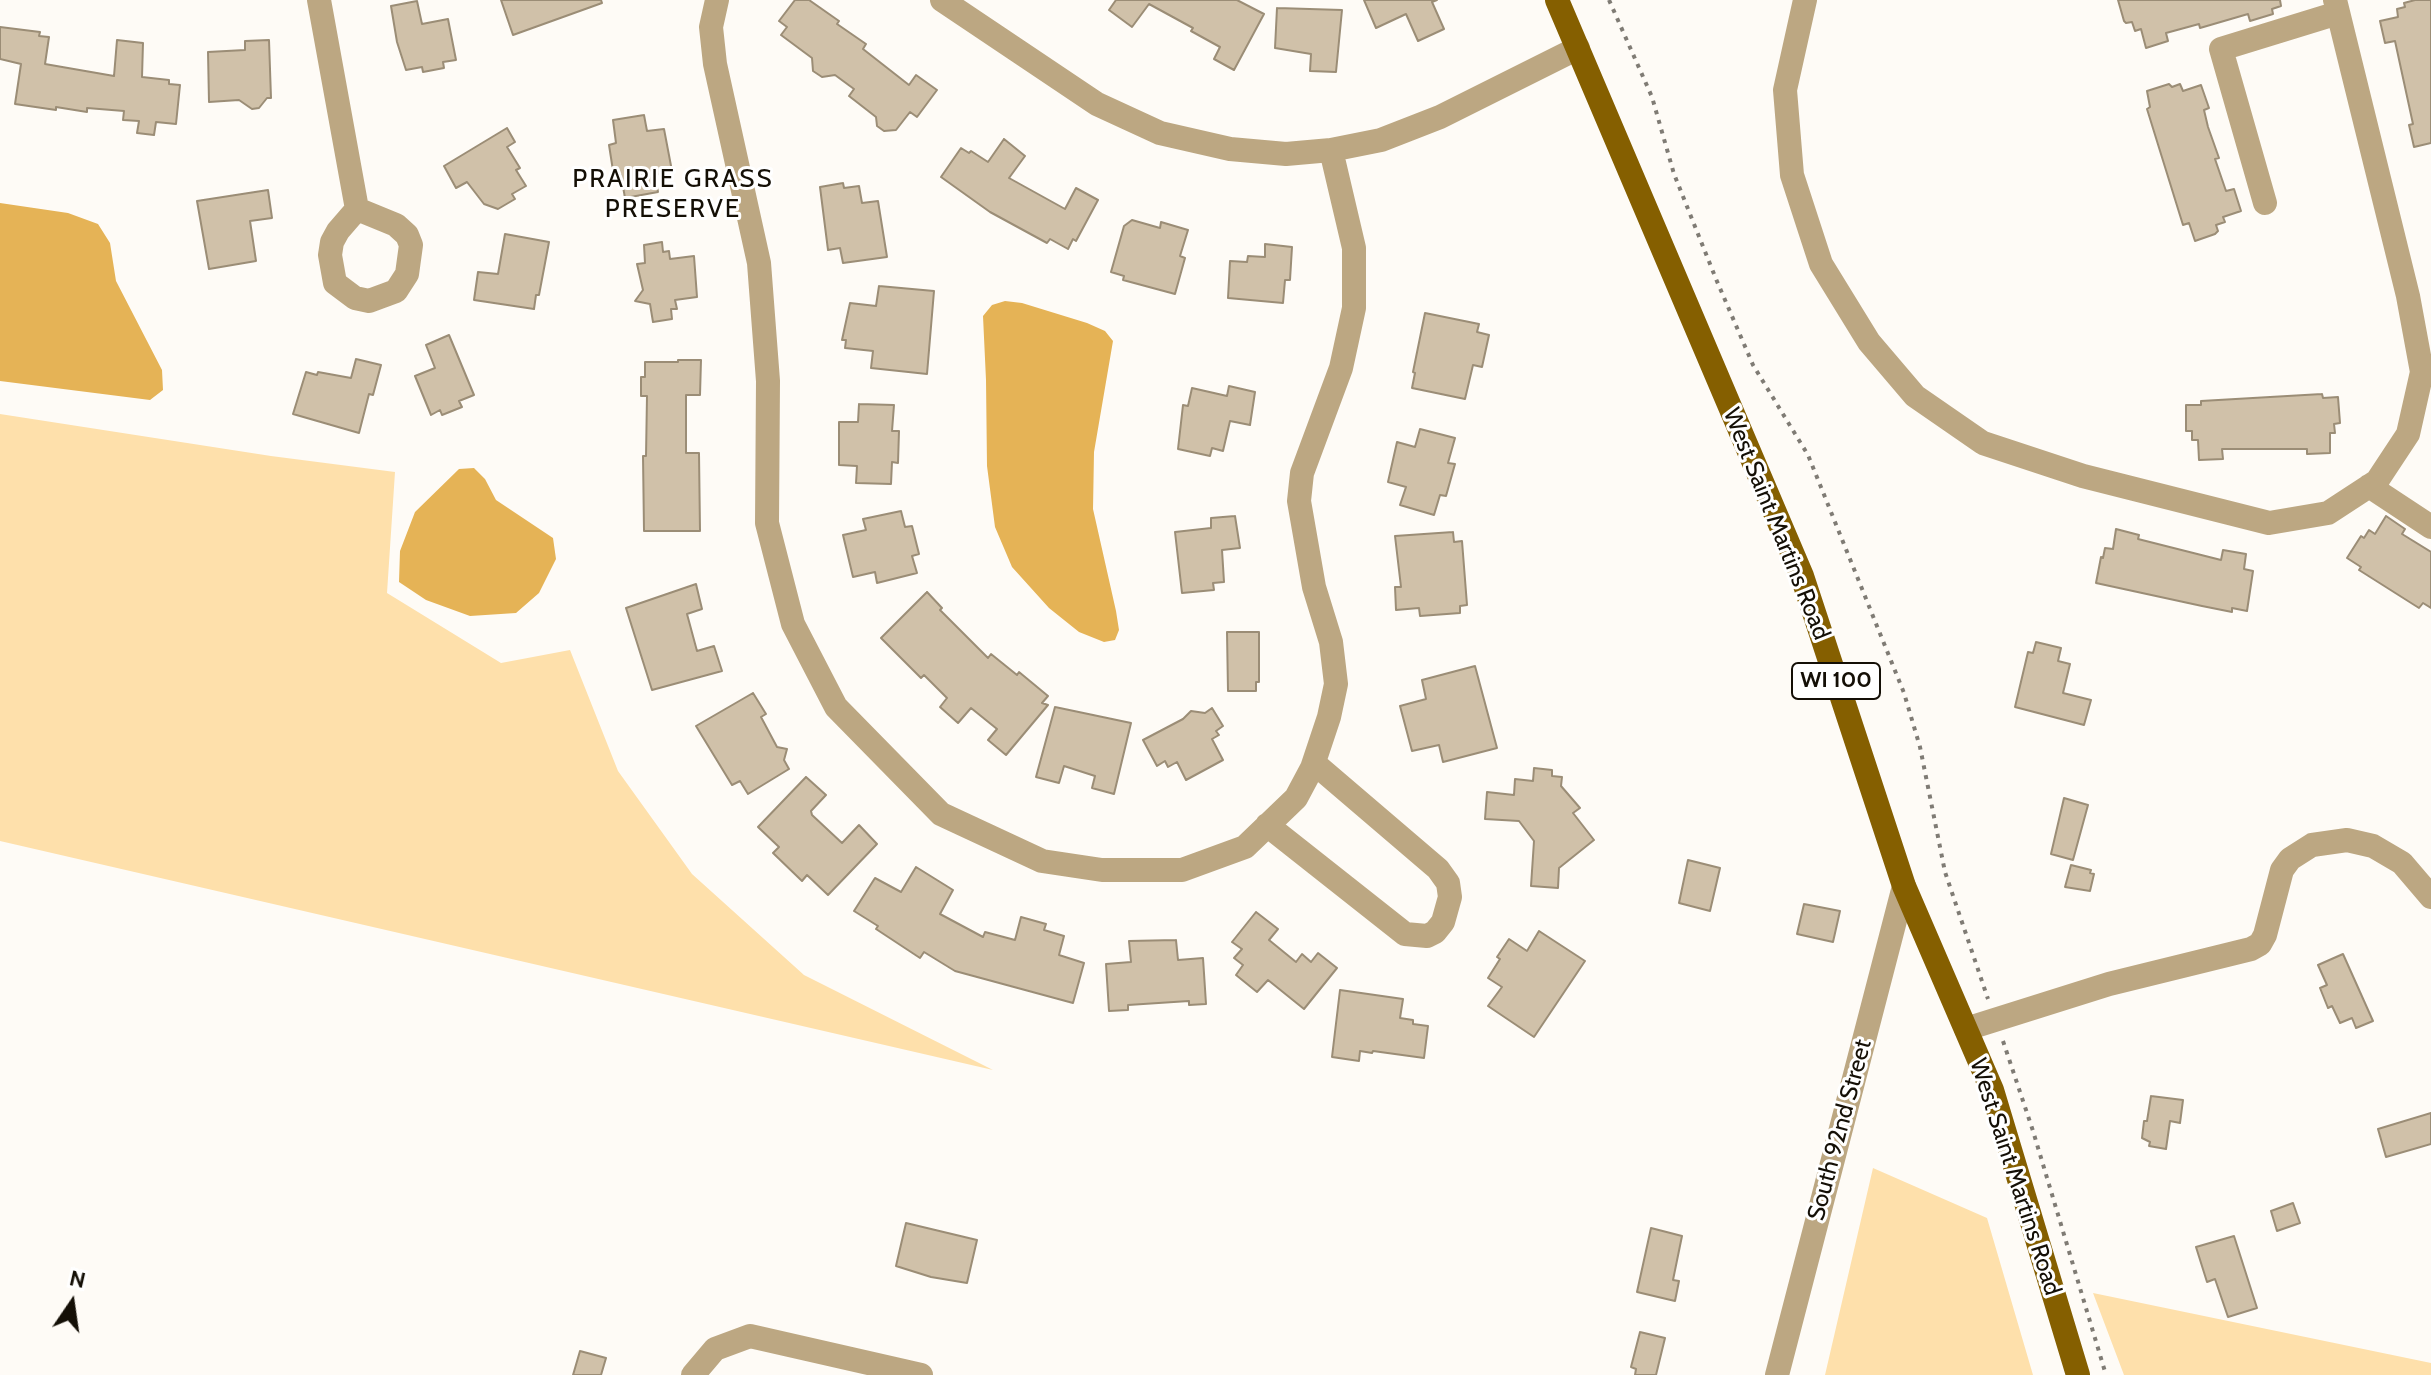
<!DOCTYPE html>
<html>
<head>
<meta charset="utf-8">
<style>
  body { margin:0 }
  #map { position:relative; width:2431px; height:1375px; overflow:hidden; background:#fefbf6; font-family:Cabin,sans-serif }
  canvas { display:block }
  .north { position:absolute; left:32px; top:1263px; width:80px; height:80px; -webkit-text-stroke:6px #fff; paint-order:stroke; rotate:13deg; font-size:22px; font-weight:700; line-height:32px; text-align:center; color:#140f06 }
  .north::after { content:''; display:block; margin:auto; width:28px; height:36px; background:#140f06; clip-path:polygon(50% 0,100% 100%,50% 72%,0 100%) }
</style>
</head>
<body>
<div id="map">
<canvas width="2431" height="1375"></canvas>
<div class="north">N</div>
</div>
<script>
const ctx = document.querySelector('canvas').getContext('2d');
ctx.lineJoin = 'round';
function fillPath(path, color) { ctx.fillStyle = color; ctx.fill(path, 'evenodd'); }
const shape = rows => new Path2D(rows.map(r => 'M' + r).join(''));
function strokePath(path, color, width, dash) { ctx.strokeStyle = color; ctx.lineWidth = width; ctx.lineCap = dash ? 'butt' : 'round'; ctx.setLineDash(dash || []); ctx.stroke(path); }
function write(font, color, halo, rows, align = 'center') {
  ctx.font = font + ' Cabin,sans-serif'; ctx.lineWidth = 6; ctx.setLineDash([]); ctx.textBaseline = 'middle'; ctx.strokeStyle = halo; ctx.fillStyle = color; for (const [text, x, y, turn = 0] of rows) {
    ctx.save(); ctx.translate(x, y); ctx.rotate((+turn || 0) * Math.PI / 180); ctx.textAlign = isNaN(turn) ? turn : align; if (halo) ctx.strokeText(text, 0, 0); ctx.fillText(text, 0, 0); ctx.restore();
  }
}
const green = shape([
  [0,414,271,456,395,472,387,593,501,663,570,650,618,771,692,874,804,975,993,1070,0,841],
  [1873,1168,1987,1218,2033,1375,1825,1375],
  [2093,1293,2431,1363,2431,1375,2124,1375]
]);
const water = shape([
  [0,203,68,213,98,224,110,243,116,281,162,370,163,390,150,400,0,381],
  [1005,301,1022,303,1087,323,1105,331,1113,341,1094,452,1093,509,1116,611,1119,630,1115,640,1104,642,1079,632,1049,608,1012,567,995,527,987,466,986,380,983,316,992,305],
  [474,468,485,479,496,500,553,538,556,559,539,593,516,613,470,616,426,600,399,582,400,551,415,512,459,469]
]);
const building = shape([
  [501,0,601,0,602,3,513,35,501,0],
  [795,0,809,0,839,21,837,24,866,44,863,49,909,85,916,75,937,90,917,117,910,112,896,130,884,131,877,126,876,117,849,96,854,89,835,75,822,77,813,71,812,58,781,35,787,27,779,21,795,0],
  [1116,0,1237,0,1264,14,1234,70,1214,59,1220,47,1191,31,1193,28,1149,4,1132,27,1109,10,1116,0],
  [1364,0,1437,0,1432,2,1444,29,1418,41,1406,14,1376,28,1364,0],
  [2118,0,2280,0,2281,6,2272,9,2273,14,2250,21,2248,14,2200,28,2199,24,2166,33,2168,41,2146,48,2141,29,2135,31,2132,22,2126,23,2124,21,2118,0],
  [2415,0,2431,0,2431,143,2414,147,2409,125,2413,124,2395,41,2385,43,2380,21,2398,17,2397,9,2405,7,2404,3,2415,0],
  [417,1,422,24,448,19,456,60,443,62,444,68,423,72,422,67,406,70,397,42,391,6,417,1],
  [1277,8,1342,10,1336,72,1310,71,1311,54,1275,48,1277,8],
  [0,27,40,32,39,36,49,37,45,64,114,76,117,40,143,43,142,77,169,80,169,84,180,85,176,124,156,122,154,135,137,133,139,121,123,120,124,111,87,108,87,112,56,107,56,110,15,104,21,64,0,59,0,27],
  [269,40,271,98,267,98,259,108,252,109,239,100,209,102,208,52,245,50,245,41,269,40],
  [2169,84,2172,87,2180,84,2183,91,2201,85,2209,108,2204,110,2208,127,2219,158,2215,159,2226,191,2234,189,2241,211,2223,217,2225,222,2216,225,2218,231,2215,234,2195,241,2189,223,2183,225,2147,109,2150,107,2147,91,2169,84],
  [644,115,647,131,664,129,672,171,655,175,658,192,625,198,621,175,614,177,609,145,616,143,613,120,644,115],
  [507,128,515,142,507,147,520,168,516,170,526,186,512,194,515,199,498,209,484,204,467,182,456,188,444,166,507,128],
  [1004,139,1025,156,1009,178,1065,209,1076,188,1098,200,1076,241,1073,239,1068,249,1050,239,1047,243,990,212,941,177,961,148,969,153,971,151,988,162,1004,139],
  [843,183,844,188,859,186,862,203,878,201,887,257,843,263,840,248,828,250,820,187,843,183],
  [268,190,272,218,250,221,256,261,209,269,197,201,268,190],
  [1132,220,1160,228,1161,222,1188,230,1180,256,1185,258,1175,294,1123,280,1124,276,1111,272,1124,226,1132,220],
  [505,234,549,242,539,295,536,295,534,309,474,300,478,272,498,274,505,234],
  [662,242,663,252,669,251,670,259,694,256,697,297,675,300,677,309,671,309,672,319,653,322,650,304,635,301,643,290,637,264,645,263,644,245,662,242],
  [1265,244,1292,247,1290,280,1285,280,1283,303,1228,298,1230,261,1247,262,1248,256,1265,257,1265,244],
  [879,286,934,291,927,374,871,368,873,351,845,348,846,340,842,340,850,303,876,306,879,286],
  [1425,313,1479,324,1477,332,1489,335,1482,367,1473,365,1465,399,1412,388,1415,373,1413,372,1425,313],
  [449,335,474,395,459,401,462,407,442,415,440,410,431,415,415,376,435,368,426,345,449,335],
  [356,359,381,365,373,395,369,394,359,433,293,414,306,372,317,375,318,372,351,378,356,359],
  [678,360,701,360,700,395,686,395,686,453,699,453,700,531,644,531,643,456,646,456,647,396,641,396,641,377,645,377,645,362,678,362,678,360],
  [1229,386,1255,392,1250,425,1230,421,1223,451,1212,448,1210,456,1178,449,1183,405,1188,406,1192,388,1227,396,1229,386],
  [2322,394,2323,398,2338,397,2340,423,2334,424,2335,433,2330,433,2330,453,2307,454,2307,449,2222,449,2223,459,2199,460,2198,440,2192,440,2192,431,2186,431,2186,405,2201,405,2201,401,2322,394],
  [859,404,894,405,892,431,899,431,898,463,892,462,891,484,856,483,857,466,839,465,839,422,858,422,859,404],
  [1420,429,1455,438,1448,463,1455,464,1446,496,1440,495,1434,515,1400,505,1406,487,1388,482,1397,442,1415,447,1420,429],
  [901,511,905,527,912,526,919,554,912,556,917,573,877,583,875,572,853,577,843,535,866,530,863,519,901,511],
  [1235,516,1240,548,1222,550,1224,582,1213,583,1214,590,1182,593,1175,532,1211,528,1211,518,1235,516],
  [2386,516,2405,529,2402,534,2431,552,2431,608,2423,603,2419,608,2359,570,2361,567,2347,558,2361,536,2364,538,2369,530,2375,534,2386,516],
  [2116,529,2139,535,2138,539,2221,560,2223,550,2246,554,2244,569,2253,571,2247,611,2232,608,2232,612,2202,606,2096,583,2101,557,2103,558,2105,548,2113,549,2116,529],
  [1453,532,1454,542,1462,541,1467,605,1460,606,1460,613,1420,616,1419,608,1396,610,1395,587,1401,587,1395,536,1453,532],
  [696,584,702,609,687,614,697,651,714,646,722,671,652,690,626,608,696,584],
  [927,592,942,608,940,610,988,658,991,654,1017,675,1019,672,1048,696,1042,703,1048,705,1006,755,988,740,997,729,971,708,958,723,940,707,947,698,924,675,921,678,881,638,927,592],
  [1227,632,1259,632,1259,682,1256,682,1256,691,1228,691,1227,632],
  [2036,642,2061,648,2058,661,2070,664,2063,693,2091,700,2084,725,2015,707,2028,652,2033,653,2036,642],
  [1475,666,1497,748,1443,762,1439,745,1412,751,1400,706,1426,699,1422,680,1475,666],
  [753,693,766,714,761,717,777,747,787,749,784,760,789,769,748,794,740,781,732,785,696,726,753,693],
  [1055,707,1131,723,1114,794,1092,788,1095,776,1064,766,1059,783,1036,777,1055,707],
  [1212,708,1223,726,1216,731,1219,735,1212,739,1223,760,1186,780,1177,762,1168,767,1165,761,1157,766,1143,740,1183,719,1191,711,1205,713,1212,708],
  [1534,768,1552,770,1552,776,1562,777,1561,786,1580,808,1573,813,1594,840,1559,868,1558,888,1531,886,1534,841,1519,821,1485,819,1487,792,1514,795,1515,779,1533,781,1534,768],
  [806,777,826,795,811,811,812,815,842,843,859,825,877,844,828,895,807,875,802,881,773,853,779,847,758,827,806,777],
  [2064,798,2088,805,2073,860,2051,854,2064,798],
  [1688,860,1720,868,1710,911,1679,903,1688,860],
  [2071,865,2091,870,2090,873,2094,874,2090,891,2065,887,2071,865],
  [916,867,953,890,940,914,983,937,985,932,1015,940,1021,917,1046,924,1044,930,1064,936,1059,955,1084,963,1073,1003,955,971,924,952,920,958,876,929,878,926,854,911,875,878,901,892,916,867],
  [1804,904,1840,911,1833,942,1797,934,1804,904],
  [1256,912,1278,929,1269,940,1296,962,1302,954,1311,962,1318,953,1337,968,1304,1009,1268,980,1257,992,1236,975,1243,965,1234,958,1242,949,1232,942,1256,912],
  [1539,931,1585,961,1534,1037,1488,1006,1502,987,1488,978,1500,959,1497,957,1509,939,1527,951,1539,931],
  [1176,940,1178,960,1203,958,1206,1004,1189,1005,1189,1001,1128,1005,1128,1010,1109,1011,1106,964,1131,962,1129,941,1176,940],
  [2343,954,2373,1021,2356,1028,2352,1018,2340,1023,2332,1006,2328,1008,2320,988,2327,985,2318,965,2343,954],
  [1340,990,1403,999,1400,1018,1413,1020,1413,1024,1428,1026,1424,1058,1373,1051,1372,1053,1360,1051,1359,1061,1332,1057,1340,990],
  [2151,1096,2183,1100,2180,1123,2170,1121,2166,1149,2149,1146,2150,1142,2142,1138,2144,1121,2147,1121,2151,1096],
  [2431,1113,2431,1144,2386,1157,2378,1129,2431,1113],
  [2293,1203,2300,1223,2277,1231,2271,1211,2293,1203],
  [906,1223,977,1240,967,1283,931,1277,896,1266,906,1223],
  [1651,1228,1682,1236,1673,1280,1679,1281,1675,1301,1637,1292,1651,1228],
  [2234,1236,2257,1308,2228,1317,2215,1279,2207,1282,2196,1247,2234,1236],
  [1640,1332,1665,1338,1656,1375,1635,1375,1636,1369,1631,1367,1640,1332],
  [580,1351,606,1358,601,1375,573,1375,580,1351]
]);
const path = shape([
  [1609,0,1652,97,1674,174,1716,279,1753,365,1808,455,1904,693,1920,747,1945,872,1988,999],
  [2003,1041,2033,1131,2106,1375]
]);
const minor = shape([
  [319,0,357,209],
  [717,0,711,27,715,64,759,263,768,381,767,523,793,624,836,707,941,814,1042,861,1102,870,1182,870,1245,847,1296,798,1312,768,1329,717,1336,684,1331,642,1314,587,1299,501,1302,473,1341,368,1354,308,1354,248,1331,150],
  [942,0,1097,104,1160,133,1230,149,1286,154,1331,150,1381,140,1440,117,1578,48],
  [1805,0,1785,90,1792,175,1821,264,1869,342,1915,396,1983,443,2083,476,2269,523,2328,513,2377,481,2408,434,2422,372,2408,296,2335,0],
  [2265,203,2221,49,2338,13],
  [357,209,396,225,407,235,411,245,407,274,396,291,369,301,355,298,335,283,330,255,332,242,338,231,357,209],
  [2369,486,2431,527],
  [1267,825,1405,934,1427,936,1435,932,1443,922,1450,897,1448,883,1438,869,1314,763],
  [1966,1029,2109,984,2251,949,2260,944,2265,935,2282,870,2290,859,2312,845,2347,840,2373,846,2402,863,2431,897],
  [693,1375,715,1349,750,1336,921,1375],
  [1777,1375,1904,886]
]);
const major = shape([
  [1557,0,1802,576,1904,886,1992,1090,2078,1375]
]);
const shields = [
  [1836,681,88]
];
const shieldNames = [
  ["WI 100",1836,681]
];
const streetNames = [
  ["West Saint Martins Road",1776,524,68],
  ["South 92nd Street",1840,1130,-75],
  ["West Saint Martins Road",2015,1177,72]
];
const neighbourhoodNames = [
  ["PRAIRIE GRASS",673,179],
  ["PRESERVE",673,209]
];
fillPath(green, '#fee0ab');
fillPath(water, '#e5b356');
fillPath(building, '#d0c1a9');
strokePath(building, '#9b8d76', 2);
strokePath(path, '#7f7b74', 4, [4, 6]);
strokePath(minor, '#bca782', 24);
strokePath(major, '#855f00', 24);
for (const [x, y, w] of shields) { const box = new Path2D(); box.roundRect(x - w / 2, y - 18, w, 36, 6); ctx.fillStyle = '#fff'; ctx.fill(box); strokePath(box, '#140f06', 2); }
write('bold 22px', '#140f06', null, shieldNames);
write('24px', '#140f06', '#fff', streetNames);
ctx.letterSpacing = '2px';
write('26px', '#140f06', '#fff', neighbourhoodNames);
ctx.letterSpacing = '0px';
</script>
</body>
</html>
